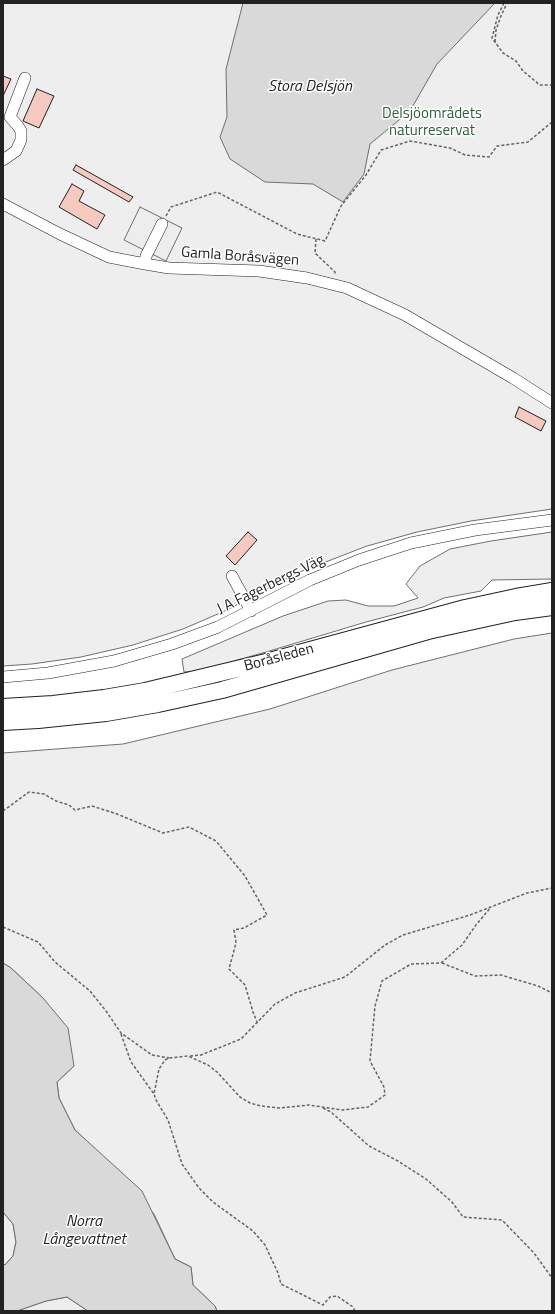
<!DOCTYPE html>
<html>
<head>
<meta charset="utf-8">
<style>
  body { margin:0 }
  #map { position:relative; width:555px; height:1314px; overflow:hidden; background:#fff; font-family:"Titillium Web",sans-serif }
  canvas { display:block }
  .frame { position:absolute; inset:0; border:4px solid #222; pointer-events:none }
</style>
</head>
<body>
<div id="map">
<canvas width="555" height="1314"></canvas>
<div class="frame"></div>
</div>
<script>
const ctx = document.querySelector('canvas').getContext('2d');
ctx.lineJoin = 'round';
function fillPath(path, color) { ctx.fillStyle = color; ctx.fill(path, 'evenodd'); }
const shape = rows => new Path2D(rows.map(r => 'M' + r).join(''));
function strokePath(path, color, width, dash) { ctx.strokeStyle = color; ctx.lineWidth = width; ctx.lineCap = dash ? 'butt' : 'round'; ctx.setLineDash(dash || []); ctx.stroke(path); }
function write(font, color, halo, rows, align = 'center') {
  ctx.font = font + ' "Titillium Web",sans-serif'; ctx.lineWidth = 3; ctx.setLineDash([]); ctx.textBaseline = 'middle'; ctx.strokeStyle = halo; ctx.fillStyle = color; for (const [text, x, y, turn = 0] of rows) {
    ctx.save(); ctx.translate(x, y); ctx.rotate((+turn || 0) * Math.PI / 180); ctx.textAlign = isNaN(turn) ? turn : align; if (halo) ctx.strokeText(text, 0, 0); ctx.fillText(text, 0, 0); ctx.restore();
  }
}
const green = shape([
  [3,3,552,3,552,509,471,521,417,532,367,546,297,573,227,610,183,629,133,645,81,657,32,664,3,666,3,3],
  [552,532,552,579,492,580,481,591,444,598,423,607,366,622,266,652,199,671,184,672,182,659,283,616,328,601,346,600,368,606,394,606,418,598,406,584,420,566,450,549,491,541,552,532],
  [552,633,552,1311,217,1311,215,1306,193,1285,191,1267,175,1259,154,1214,108,1161,75,1130,59,1098,57,1082,74,1066,43,998,11,968,3,963,3,753,123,744,270,709,392,670,514,639,552,633],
  [3,1212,13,1224,16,1242,13,1256,5,1265,3,1264,3,1212],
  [67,1297,88,1311,17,1311,46,1301,67,1297]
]);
const parking = shape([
  [140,207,182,228,166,261,124,240,140,207]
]);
const water = shape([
  [243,3,495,3,437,64,410,111,370,144,364,174,343,202,313,184,265,182,230,159,220,137,227,117,226,69,243,3],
  [3,963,11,968,43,998,68,1028,74,1066,57,1082,59,1098,75,1130,142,1191,175,1259,191,1267,193,1285,215,1306,217,1311,88,1311,67,1297,46,1301,17,1311,3,1311,3,1264,5,1265,13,1256,16,1242,13,1224,3,1212,3,963]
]);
const building = shape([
  [3,76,11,79,3,96,3,76],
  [37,89,54,96,39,128,23,121,37,89],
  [76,165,133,197,129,202,73,170,76,165],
  [72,184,84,191,79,201,105,215,97,229,59,207,72,184],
  [519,407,546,421,541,431,515,417,519,407],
  [248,532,257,540,235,565,226,556,248,532]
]);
const path = shape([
  [504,3,498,15,492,38,503,53,516,61,523,71,540,85,552,85],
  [495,42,496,30,501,16,507,3],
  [166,216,171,207,217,192,297,234,325,241,341,206,366,175,381,150,410,141,450,148,465,155,489,157,497,146,528,142,552,122],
  [316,239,315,253,335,272,335,275],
  [3,811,29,792,44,794,56,801,69,805,75,810,92,806,117,814,163,833,189,827,216,841,245,876,267,915,244,928,234,930,236,943,229,969,245,985,253,1012,257,1022],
  [3,927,38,942,55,962,90,991,106,1011,121,1033,152,1055,169,1058],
  [442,963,475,976,501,975,538,986,552,993],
  [121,1034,131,1062,154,1094],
  [190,1056,201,1055,241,1039,275,1004,295,993,345,977,385,945,403,935,470,915,527,893,552,888],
  [323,1108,331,1112,369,1146,398,1161,426,1179,452,1202,463,1217,502,1220,534,1253,552,1278],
  [355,1311,353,1307,337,1296,330,1297,323,1305,281,1284,278,1273,265,1245,253,1231,213,1202,199,1188,182,1164,168,1120,156,1100,154,1094,159,1069,165,1060,169,1058,188,1056,208,1065,217,1072,240,1097,250,1103,261,1106,279,1108,309,1105,342,1110,368,1107,385,1095,384,1087,370,1061,375,1006,382,981,411,964,441,963,462,945,476,925,491,907]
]);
const minor = shape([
  [3,160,16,151,21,140,21,131,18,126,10,117,25,78],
  [3,204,60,234,109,257,145,264,169,268,259,271,307,278,347,288,405,315,513,378,552,403],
  [145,264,146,256,162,224],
  [232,576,251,611],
  [3,677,48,673,114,661,172,644,218,627,310,580,359,560,411,543,475,530,552,520]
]);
const highway = shape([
  [3,707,53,704,104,698,145,691,266,662,465,608,516,597,552,591],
  [3,722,38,720,106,713,158,704,222,690,428,631,515,612,552,607]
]);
const parkNames = [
  ["Delsjöområdets",432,114],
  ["naturreservat",432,131]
];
const streetNames = [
  ["Gamla Boråsvägen",240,257,4],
  ["J A Fagerbergs Väg",271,585,-26],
  ["Boråsleden",279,658,-15]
];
const waterNames = [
  ["Stora Delsjön",310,87],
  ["Norra",84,1222],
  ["Långevattnet",84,1240]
];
fillPath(green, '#eee');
strokePath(green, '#6f6f6f', 1);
fillPath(parking, '#ededed');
strokePath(parking, '#6f6f6f', 1);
fillPath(water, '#d9d9d9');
strokePath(water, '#6f6f6f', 1);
fillPath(building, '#f3c9c0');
strokePath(building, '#222', 1);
strokePath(minor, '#222', 12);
strokePath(highway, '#222', 18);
strokePath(path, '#646464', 1.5, [3, 2]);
strokePath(minor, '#fff', 11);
strokePath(highway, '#fff', 16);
write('15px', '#2f5e38', '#fff', parkNames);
write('15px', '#222', '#fff', streetNames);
write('italic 16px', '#222', '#fff', waterNames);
</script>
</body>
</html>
